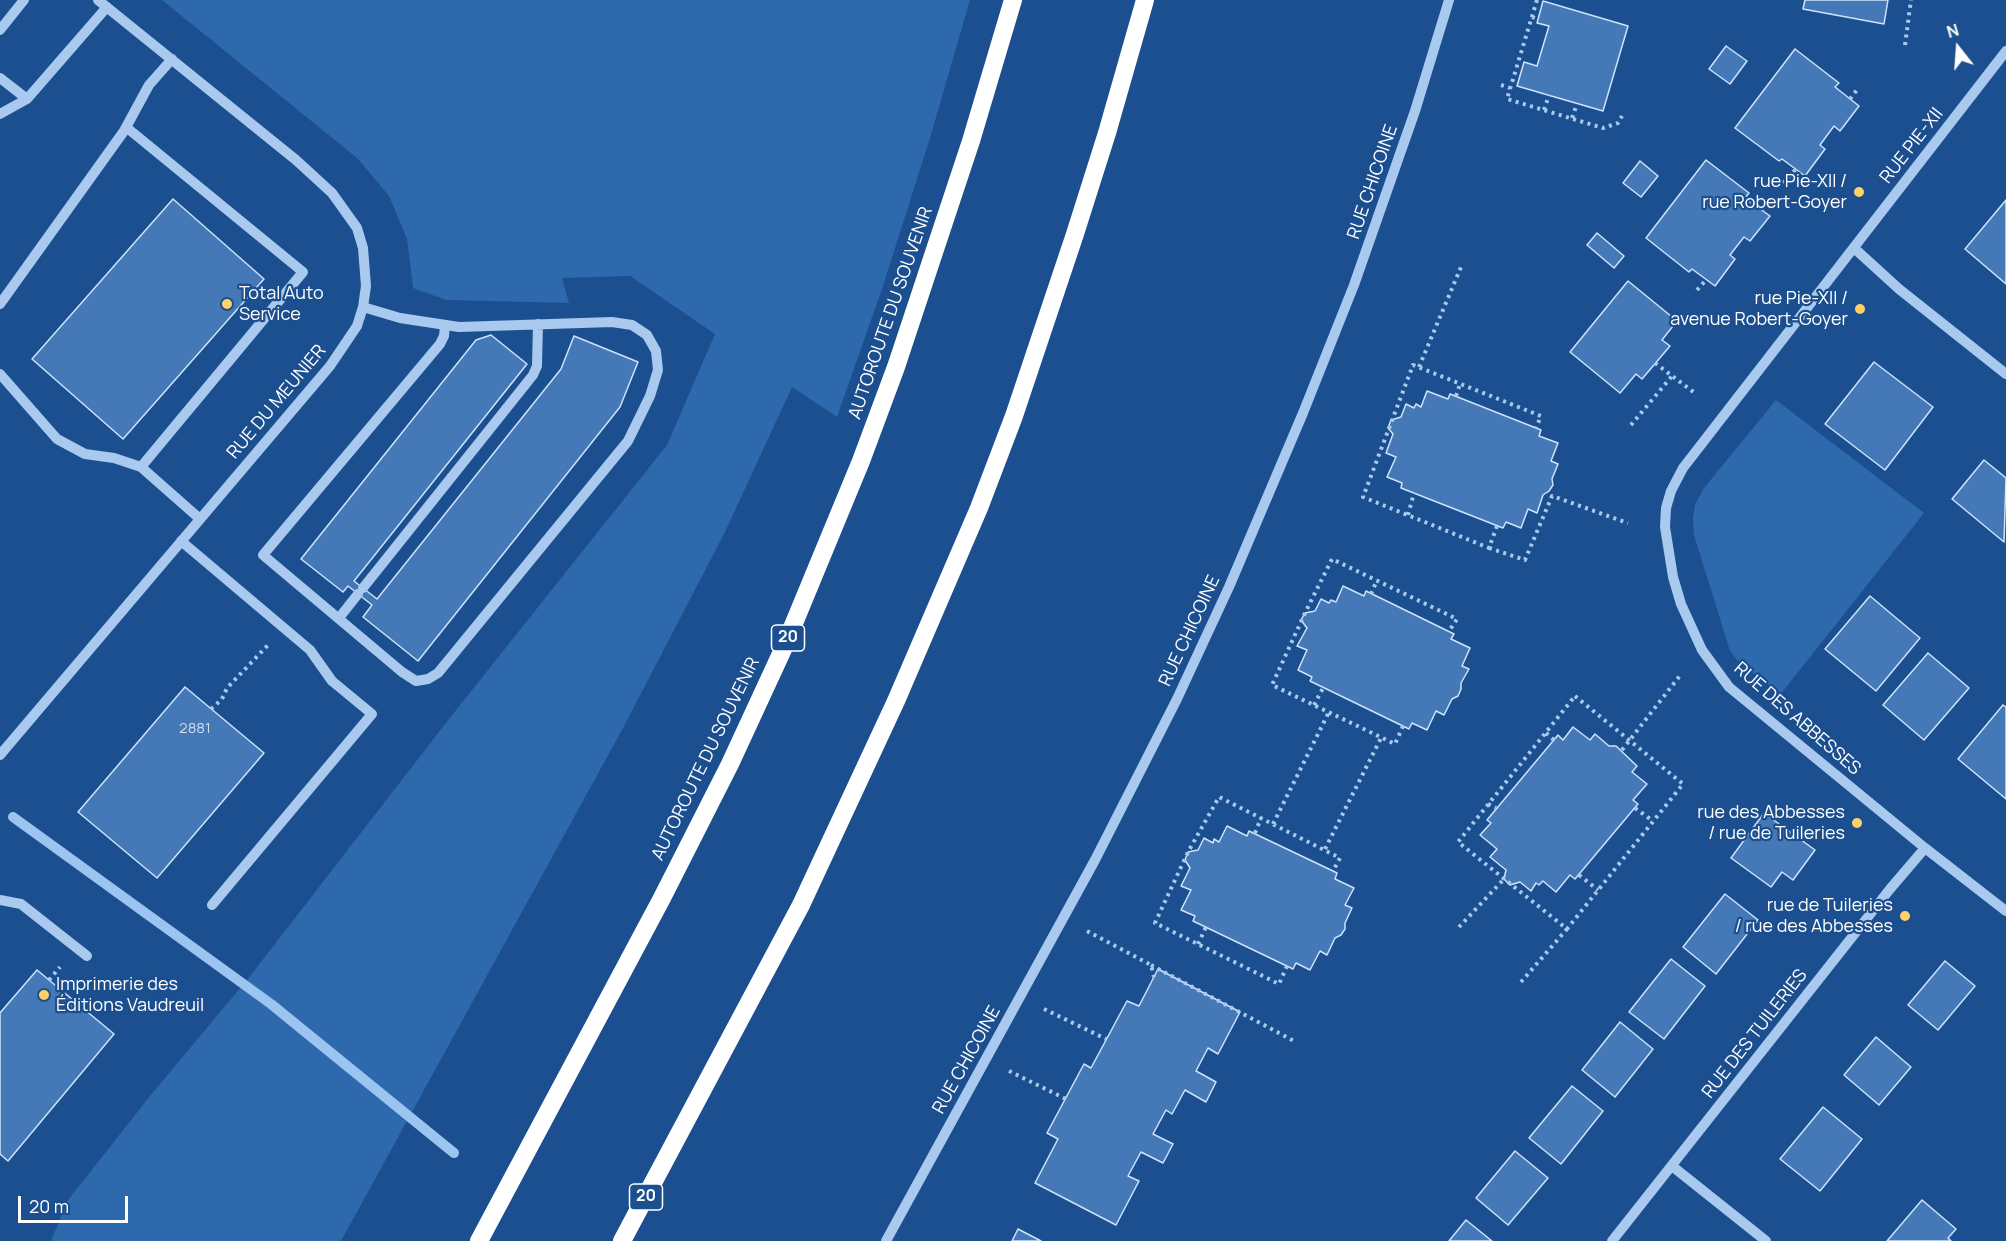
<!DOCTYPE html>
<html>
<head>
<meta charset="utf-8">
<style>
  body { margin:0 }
  #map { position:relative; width:2006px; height:1241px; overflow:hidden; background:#1b4f8f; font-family:Manrope,sans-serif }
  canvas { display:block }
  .north { position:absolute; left:1928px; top:18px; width:60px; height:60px; -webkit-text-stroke:4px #1b4f8f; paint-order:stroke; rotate:343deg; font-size:16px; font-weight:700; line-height:24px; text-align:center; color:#fff }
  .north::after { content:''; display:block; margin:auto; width:21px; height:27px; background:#fff; clip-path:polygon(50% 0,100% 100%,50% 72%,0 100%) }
  .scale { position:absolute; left:18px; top:1196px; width:110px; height:27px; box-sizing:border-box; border:3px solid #fff; border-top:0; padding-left:8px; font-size:18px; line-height:21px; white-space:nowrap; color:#fff; -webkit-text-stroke:4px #1b4f8f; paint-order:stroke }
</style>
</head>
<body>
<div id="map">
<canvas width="2006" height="1241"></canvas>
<div class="north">N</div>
<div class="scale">20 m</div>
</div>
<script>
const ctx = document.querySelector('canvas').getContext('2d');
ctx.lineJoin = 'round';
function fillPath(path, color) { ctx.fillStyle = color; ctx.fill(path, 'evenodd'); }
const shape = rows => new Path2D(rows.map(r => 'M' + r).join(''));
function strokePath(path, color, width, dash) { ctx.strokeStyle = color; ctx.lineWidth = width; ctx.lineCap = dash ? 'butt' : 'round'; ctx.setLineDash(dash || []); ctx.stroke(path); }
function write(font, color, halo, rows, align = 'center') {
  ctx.font = font + ' Manrope,sans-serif'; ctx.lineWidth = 4.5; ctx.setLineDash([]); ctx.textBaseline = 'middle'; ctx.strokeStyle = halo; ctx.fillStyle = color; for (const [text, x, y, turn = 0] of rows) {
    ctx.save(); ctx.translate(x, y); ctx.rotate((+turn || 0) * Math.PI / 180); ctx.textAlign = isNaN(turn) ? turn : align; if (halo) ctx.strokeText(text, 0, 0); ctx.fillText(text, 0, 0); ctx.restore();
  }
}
const green = shape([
  [162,0,970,0,930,138,883,286,837,417,792,387,725,532,622,730,341,1241,51,1241,68,1200,150,1096,247,980,449,719,667,445,715,334,630,276,562,278,569,303,446,300,413,288,407,239,389,196,357,158],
  [1776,400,1924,513,1780,695,1738,661,1730,651,1694,535,1693,518,1695,505,1704,488]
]);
const stream = shape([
  [13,817,271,1004,454,1153]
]);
const building = shape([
  [1805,0,1888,0,1884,24,1803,9,1805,0],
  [1543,1,1628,26,1603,111,1517,86,1524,62,1537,66,1549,26,1537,23,1543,1],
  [1726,46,1747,61,1730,84,1709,69,1726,46],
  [1795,49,1839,83,1835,87,1859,106,1840,131,1834,126,1820,145,1825,149,1805,176,1782,159,1779,161,1735,128,1795,49],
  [1706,160,1749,193,1745,198,1770,216,1750,241,1744,237,1730,255,1735,259,1715,286,1692,269,1689,272,1646,238,1706,160],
  [1640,161,1658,176,1641,197,1623,183,1640,161],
  [173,199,264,279,123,439,32,359,173,199],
  [2006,200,2006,284,1965,249,2006,200],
  [1597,233,1624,256,1614,268,1587,245,1597,233],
  [1628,281,1677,321,1662,340,1670,346,1642,379,1636,374,1620,393,1570,352,1628,281],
  [491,335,527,364,354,581,377,599,561,369,574,336,638,362,620,407,418,661,363,617,372,605,348,586,343,592,301,559,476,340,491,335],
  [1874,362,1933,407,1885,470,1825,424,1874,362],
  [1427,391,1448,399,1450,394,1536,428,1541,430,1539,436,1558,443,1551,461,1558,464,1552,479,1553,485,1549,491,1543,495,1537,513,1528,509,1521,528,1506,522,1503,528,1401,488,1402,483,1387,477,1396,457,1386,453,1393,434,1388,428,1391,420,1401,417,1406,404,1414,408,1416,404,1421,407,1427,391],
  [1984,460,2006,478,2004,542,1952,499,1984,460],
  [1343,586,1364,596,1366,591,1454,634,1451,639,1470,648,1462,666,1469,669,1461,683,1461,689,1458,696,1452,699,1444,715,1436,711,1427,730,1412,723,1409,729,1310,681,1312,677,1298,670,1307,650,1297,646,1307,628,1301,620,1305,613,1315,611,1321,599,1329,603,1331,600,1336,602,1343,586],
  [1870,596,1920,638,1876,691,1825,649,1870,596],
  [1928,653,1969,688,1924,740,1883,705,1928,653],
  [185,687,264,753,157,878,78,812,185,687],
  [2003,705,2006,707,2006,799,1958,759,2003,705],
  [1573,727,1590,740,1595,734,1609,746,1616,746,1637,766,1632,772,1647,784,1633,800,1638,804,1575,879,1570,875,1556,892,1543,881,1539,885,1536,883,1531,891,1520,882,1510,885,1504,879,1506,870,1490,857,1497,849,1480,835,1491,823,1487,820,1558,735,1563,740,1573,727],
  [1764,813,1815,850,1793,880,1782,872,1771,887,1731,858,1764,813],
  [1227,826,1247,836,1249,831,1333,871,1337,873,1335,879,1354,888,1345,905,1352,908,1345,923,1345,929,1341,935,1335,938,1327,955,1320,951,1310,970,1296,963,1293,969,1193,921,1195,916,1181,910,1191,890,1181,886,1190,868,1185,860,1188,852,1198,850,1204,838,1213,843,1214,839,1219,842,1227,826],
  [1725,894,1758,920,1716,974,1683,947,1725,894],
  [1671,959,1705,986,1664,1039,1629,1012,1671,959],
  [1945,961,1975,986,1938,1030,1908,1005,1945,961],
  [1158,969,1240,1012,1218,1054,1208,1048,1196,1071,1216,1082,1206,1102,1185,1090,1172,1114,1166,1110,1153,1134,1173,1144,1163,1163,1141,1152,1128,1176,1139,1181,1116,1225,1035,1183,1058,1139,1047,1133,1084,1064,1091,1068,1127,1001,1139,1006,1158,969],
  [37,970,114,1034,8,1161,0,1154,0,1013,37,970],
  [1620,1022,1653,1049,1615,1097,1582,1070,1620,1022],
  [1876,1037,1911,1067,1879,1105,1844,1075,1876,1037],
  [1572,1086,1603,1111,1561,1164,1529,1138,1572,1086],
  [1823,1107,1862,1139,1820,1191,1780,1159,1823,1107],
  [1515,1151,1548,1178,1508,1225,1476,1198,1515,1151],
  [1922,1200,1956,1229,1948,1238,1951,1241,1887,1241,1922,1200],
  [1466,1220,1492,1241,1449,1241,1466,1220],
  [1018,1229,1041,1241,1012,1241,1018,1229]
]);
const path = shape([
  [1537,0,1507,99,1603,128,1618,123,1622,116],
  [1532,17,1538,19],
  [1905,45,1911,0],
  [1501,85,1510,88],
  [1850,99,1859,87],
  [1544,110,1549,95],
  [1572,118,1577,104],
  [1783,183,1796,169],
  [1761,210,1770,198],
  [1697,290,1706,280],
  [1655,363,1696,394],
  [1419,367,1461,267],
  [1456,396,1460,384],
  [1631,425,1672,376],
  [1408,515,1414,493],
  [1497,526,1489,548,1363,497,1413,365,1541,416,1536,428],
  [1489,548,1525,560,1552,496,1628,523],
  [1371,594,1377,580],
  [1575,696,1683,784,1567,929,1458,842,1575,696],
  [1314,705,1323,688],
  [211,709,222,699,227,688,268,645],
  [1403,726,1395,744,1272,685,1305,613,1332,559,1457,619,1449,631],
  [1546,733,1554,740],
  [1622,750,1682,673],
  [1488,804,1496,808],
  [1635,808,1653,821],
  [1273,824,1329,712],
  [1255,833,1261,818],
  [1325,849,1381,738],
  [1579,875,1598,890],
  [1459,927,1504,879],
  [1087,931,1151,965,1154,977],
  [1198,944,1206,927],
  [1151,965,1294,1041],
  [1287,966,1279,984,1155,923,1188,852,1219,797,1340,858,1333,871],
  [49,980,60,967],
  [1521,982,1567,929],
  [1044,1009,1106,1039],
  [1009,1071,1066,1099]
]);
const minor = shape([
  [0,30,24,0],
  [2006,51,1683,468,1671,491,1666,508,1665,527,1673,577,1681,604,1702,650,1729,687,1925,848,2006,911],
  [0,78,27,99,107,7],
  [0,114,27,99],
  [126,127,303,272,141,467],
  [1854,248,1899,289,2006,374],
  [0,304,124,131,149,85,172,59],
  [363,307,400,318,459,327,612,322,632,325,647,335,656,351,658,370,650,396,628,441,438,673,428,679,416,681,402,672,263,555,440,344,444,336,445,326],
  [0,374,57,439,85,454,114,458,141,467,200,519],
  [181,541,310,650,332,681,372,714,212,905],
  [363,588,533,375,537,366,538,324],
  [339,618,358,594],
  [0,755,330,366,357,326,363,307,366,286,363,248,357,228,332,193,296,160,98,0],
  [0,900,21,904,87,956],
  [1672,1166,1766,1241],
  [886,1241,1095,860,1177,699,1229,587,1303,413,1354,285,1415,111,1449,0],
  [1612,1241,1890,889,1925,848]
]);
const highway = shape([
  [479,1241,662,898,730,764,785,645,861,461,896,367,971,141,1013,0],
  [622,1241,801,905,896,701,979,508,1014,416,1075,234,1107,133,1145,0]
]);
const markers = [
  [1859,192,6,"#ffd166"],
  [227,304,6,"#ffd166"],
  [1860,309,6,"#ffd166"],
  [1857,823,6,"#ffd166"],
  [1905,916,6,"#ffd166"],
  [44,995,6,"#ffd166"]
];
const numberNames = [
  ["2881",195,729]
];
const shields = [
  [788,638,33],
  [646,1197,33]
];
const shieldNames = [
  ["20",788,638],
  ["20",646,1197]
];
const streetNames = [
  ["RUE PIE-XII",1912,146,-52],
  ["RUE CHICOINE",1373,182,-71],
  ["AUTOROUTE DU SOUVENIR",891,313,-71],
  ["RUE DU MEUNIER",277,402,-50],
  ["RUE CHICOINE",1190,631,-65],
  ["RUE DES ABBESSES",1797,719,41],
  ["AUTOROUTE DU SOUVENIR",706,759,-64],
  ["RUE DES TUILERIES",1755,1034,-52],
  ["RUE CHICOINE",967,1060,-61]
];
const poiNames = [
  ["rue Pie-XII /",1847,182],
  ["rue Robert-Goyer",1847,203],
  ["Total Auto",239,294,"left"],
  ["Service",239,315,"left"],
  ["rue Pie-XII /",1848,299],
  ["avenue Robert-Goyer",1848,320],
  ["rue des Abbesses",1845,813],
  ["/ rue de Tuileries",1845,834],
  ["rue de Tuileries",1893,906],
  ["/ rue des Abbesses",1893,927],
  ["Imprimerie des",56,985,"left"],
  ["Éditions Vaudreuil",56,1006,"left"]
];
fillPath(green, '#2e69ad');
strokePath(stream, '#9cc4f0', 10);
fillPath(building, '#4478b7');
strokePath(building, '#cfe3fa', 1.5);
strokePath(path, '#a9c9ee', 4, [3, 4.5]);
strokePath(minor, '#a9c9ee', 10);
strokePath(highway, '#fff', 18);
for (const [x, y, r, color] of markers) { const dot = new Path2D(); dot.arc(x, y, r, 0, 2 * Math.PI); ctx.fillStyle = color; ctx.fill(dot); strokePath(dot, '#1b4f8f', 2); }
write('15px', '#d0dded', null, numberNames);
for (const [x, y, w] of shields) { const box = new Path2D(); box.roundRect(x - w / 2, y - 13, w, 26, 4.5); ctx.fillStyle = '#1b4f8f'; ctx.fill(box); strokePath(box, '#fff', 1.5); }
write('bold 16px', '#fff', null, shieldNames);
write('18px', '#fff', '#1b4f8f', streetNames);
write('18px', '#fff', '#1b4f8f', poiNames, 'right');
</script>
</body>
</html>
